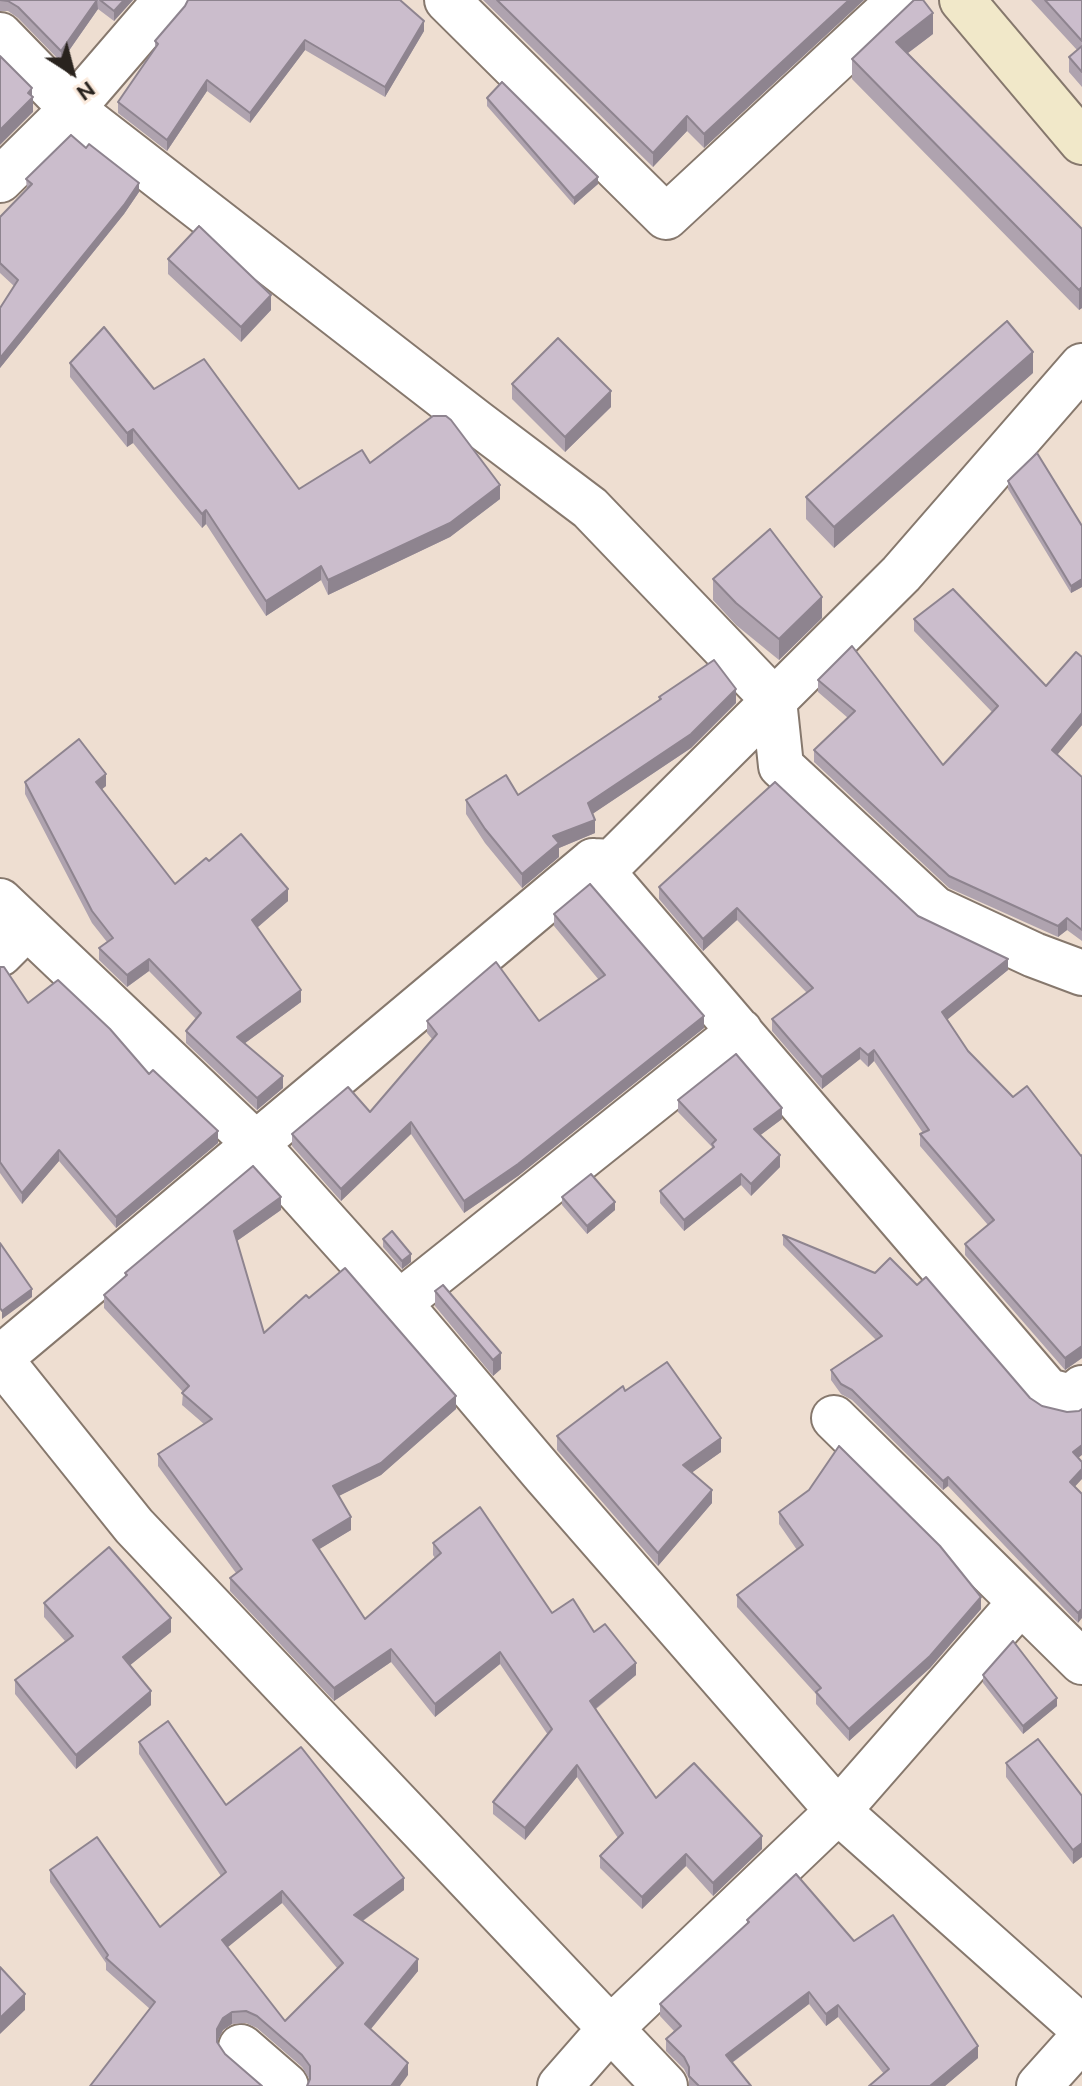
<!DOCTYPE html>
<html>
<head>
<meta charset="utf-8">
<style>
  body { margin:0 }
  #map { position:relative; width:1082px; height:2086px; overflow:hidden; background:#eeded1; font-family:Ubuntu,sans-serif }
  canvas { display:block }
  .north { position:absolute; left:32px; top:32px; width:80px; height:80px; -webkit-text-stroke:6px #fbebde; paint-order:stroke; rotate:144deg; font-size:22px; font-weight:700; line-height:32px; text-align:center; color:#29231e }
  .north::after { content:''; display:block; margin:auto; width:28px; height:36px; background:#29231e; clip-path:polygon(50% 0,100% 100%,50% 72%,0 100%) }
</style>
</head>
<body>
<div id="map">
<canvas width="1082" height="2086"></canvas>
<div class="north">N</div>
</div>
<script>
const ctx = document.querySelector('canvas').getContext('2d');
ctx.lineJoin = 'round';
const shape = rows => new Path2D(rows.map(r => 'M' + r).join(''));
function strokePath(path, color, width, dash) { ctx.strokeStyle = color; ctx.lineWidth = width; ctx.lineCap = dash ? 'butt' : 'round'; ctx.setLineDash(dash || []); ctx.stroke(path); }
function fillPath(path, color) { ctx.fillStyle = color; ctx.fill(path, 'evenodd'); }
const minor = shape([
  [447,0,666,217,900,0],
  [0,35,72,109,476,422,590,508,774,700,781,766,935,909,1034,955,1082,973],
  [0,180,72,109,166,0],
  [593,861,1048,1391,1072,1397,1082,1388],
  [0,901,257,1145,399,1303,544,1474,838,1811,1082,2028],
  [0,954,27,927],
  [399,1303,740,1031],
  [0,1353,5,1354,593,861,612,862,901,574,1082,366],
  [0,1359,134,1526,665,2086],
  [834,1418,1082,1662],
  [241,2047,286,2086],
  [560,2086,609,2030,838,1811,1020,1603],
  [1039,2086,1082,2038]
]);
const secondary = shape([
  [962,0,1082,142]
]);
const wall = shape([
  [0,0,133,0,114,21,98,9,61,62,18,18,8,11,0,11],
  [483,0,864,0,704,148,687,131,653,167],
  [1031,0,1082,0,1082,87,1069,72,1069,57,1077,50],
  [185,6,424,31,385,97,305,50,250,123,207,91,167,151,118,113,118,102,155,49,155,41],
  [933,34,908,53,1082,229,1082,308,1079,310,852,79,852,59],
  [487,98,598,184,574,205,487,106],
  [26,179,139,192,124,214,0,368,0,308,14,286,0,273,0,217,27,190],
  [168,259,271,310,241,342,168,274],
  [70,363,154,389,299,489,370,463,500,499,450,537,328,595,321,580,266,616,206,524,202,528,133,443,127,447,70,377],
  [1033,373,834,548,806,519,806,497],
  [512,384,611,407,565,452,512,399],
  [1008,481,1082,526,1082,587,1071,593,1008,489],
  [713,579,822,618,779,660,736,625,713,600],
  [914,619,1046,686,1082,657,1082,725,1057,755,1082,777,1082,941,1067,930,1058,937,949,888,814,762,814,750,848,718,818,692,818,680,943,765,992,712,914,631],
  [659,697,736,703,691,748,592,814,595,833,559,848,559,857,522,888,485,843,466,814,466,800,518,795,659,700],
  [25,782,106,786,102,789,175,884,209,861,288,901,257,928,301,1002,245,1043,283,1088,257,1110,186,1043,186,1031,196,1019,149,971,127,987,99,960,99,948,107,942,92,923,25,794],
  [659,887,918,916,1008,970,947,1019,968,1051,1013,1097,1081,1156,1082,1155,1082,1358,1065,1370,965,1255,965,1244,988,1225,920,1146,920,1134,923,1133,874,1061,868,1067,860,1059,822,1089,772,1031,772,1019,807,993,737,920,703,951,659,899],
  [554,914,704,1028,518,1176,464,1213,411,1134,341,1201,292,1146,292,1134,370,1112,432,1039,427,1033,427,1021,539,1021,599,980,554,926],
  [0,967,28,1003,149,1074,218,1143,116,1228,59,1161,22,1204,0,1173],
  [678,1100,782,1119,760,1135,780,1167,751,1196,741,1185,684,1231,660,1203,660,1191,712,1149,712,1147,678,1112],
  [562,1197,615,1210,587,1234,562,1205],
  [281,1210,237,1241,264,1333,309,1298,456,1409,381,1475,338,1496,351,1530,319,1549,365,1619,435,1558,433,1555,433,1543,552,1613,594,1632,636,1675,596,1709,656,1798,762,1849,713,1896,686,1866,642,1909,600,1868,600,1856,618,1838,577,1777,525,1840,493,1814,493,1802,548,1735,500,1664,435,1717,391,1662,334,1701,230,1591,230,1578,236,1573,158,1466,158,1454,204,1424,182,1405,183,1392,104,1308,104,1295,125,1276,125,1273],
  [783,1235,1078,1458,1075,1487,1082,1494,1078,1623,948,1486,943,1490,852,1400,841,1394,831,1380,831,1370,876,1340,783,1245],
  [383,1239,411,1262,402,1269,383,1247],
  [435,1291,501,1369,493,1376,435,1306],
  [625,1391,721,1452,692,1472,712,1503,658,1566,557,1450,557,1436],
  [779,1512,981,1609,930,1668,849,1741,816,1704,816,1694,737,1607,737,1595,797,1550,779,1524],
  [44,1603,171,1632,130,1665,151,1705,76,1769,15,1694,15,1680,65,1641,44,1617],
  [983,1675,1057,1706,1023,1734,983,1683],
  [139,1742,226,1805,404,1890,363,1921,418,1971,371,2029,408,2075,310,2080,302,2067,257,2028,246,2023,232,2024,223,2030,217,2041,150,2009,106,1970,106,1963,50,1882,50,1870,160,1927,221,1876,139,1754],
  [282,1903,337,1968,285,2021,227,1947],
  [1006,1763,1082,1796,1082,1857,1073,1864,1006,1777],
  [747,1920,854,1941,978,2058,945,2086,869,2086,884,2074,838,2017,826,2026,809,2004,732,2063,751,2086,689,2086,689,2079,684,2069,666,2051,666,2039,674,2031,660,2016,660,2004,747,1924]
]);
const shadedWall = shape([
  [97,0,98,9,61,62,61,51],
  [124,0,133,0,114,21,114,11],
  [849,0,864,0,704,148,704,134],
  [933,13,933,34,896,62,896,42],
  [424,21,424,31,385,97,385,87],
  [305,40,305,50,250,123,250,113],
  [207,80,207,91,167,151,167,140],
  [32,88,32,99,33,97,33,112,0,145,0,130],
  [687,116,687,131,653,167,653,153],
  [598,177,598,184,574,205,574,198],
  [139,183,139,192,124,214,0,368,0,358],
  [1082,287,1082,308,1079,310,1079,290],
  [271,295,271,310,241,342,241,327],
  [1033,352,1033,373,834,548,834,527],
  [611,391,611,407,565,452,565,437],
  [133,429,133,443,127,447,127,433],
  [500,485,500,499,450,537,328,595,328,580],
  [206,510,206,524,202,528,202,514],
  [321,566,321,580,266,616,266,601],
  [1082,579,1082,587,1071,593,1071,586],
  [822,597,822,618,779,660,779,639],
  [736,689,736,703,691,748,588,817,588,803],
  [1082,713,1082,725,1052,761,1052,750],
  [106,774,106,786,96,794,96,782],
  [595,820,595,833,559,848,559,857,522,888,522,874,553,836],
  [288,889,288,901,252,932,252,920],
  [737,908,737,920,703,951,703,939],
  [1067,918,1067,930,1058,937,1058,926],
  [149,959,149,971,127,987,127,975],
  [1008,959,1008,970,942,1024,942,1012],
  [301,990,301,1002,237,1049,237,1037],
  [704,1016,704,1028,518,1176,464,1213,464,1201],
  [860,1048,860,1059,822,1089,822,1077],
  [874,1050,874,1061,868,1067,868,1055],
  [283,1076,283,1088,257,1110,257,1098],
  [782,1108,782,1119,754,1140,754,1129],
  [411,1122,411,1134,341,1201,341,1189],
  [218,1131,218,1143,116,1228,116,1217],
  [59,1150,59,1161,22,1204,22,1193],
  [780,1155,780,1167,751,1196,751,1184],
  [741,1174,741,1185,684,1231,684,1220],
  [281,1197,281,1210,234,1243,234,1231],
  [615,1202,615,1210,587,1234,587,1226],
  [411,1254,411,1262,402,1269,402,1261],
  [32,1289,32,1297,2,1319,2,1311],
  [1082,1346,1082,1358,1065,1370,1065,1358],
  [501,1353,501,1369,493,1376,493,1360],
  [456,1396,456,1409,381,1475,333,1499,333,1486],
  [721,1438,721,1452,683,1479,683,1465],
  [1082,1445,1082,1455,1073,1462,1073,1452],
  [1082,1469,1082,1479,1070,1492,1070,1482],
  [948,1477,948,1486,943,1490,943,1481],
  [712,1490,712,1503,658,1566,658,1553],
  [351,1517,351,1530,313,1553,313,1540],
  [981,1597,981,1609,930,1668,849,1741,849,1729],
  [1082,1609,1082,1618,1078,1623,1078,1613],
  [171,1618,171,1632,123,1671,123,1657],
  [391,1649,391,1662,334,1701,334,1688],
  [500,1652,500,1664,435,1717,435,1704],
  [636,1663,636,1675,590,1713,590,1701],
  [151,1691,151,1705,76,1769,76,1755],
  [1057,1698,1057,1706,1023,1734,1023,1726],
  [577,1765,577,1777,525,1840,525,1828],
  [762,1836,762,1849,713,1896,713,1883],
  [1082,1843,1082,1857,1073,1864,1073,1850],
  [686,1854,686,1866,642,1909,642,1897],
  [404,1878,404,1890,354,1927,354,1915],
  [282,1891,282,1903,222,1952,222,1940],
  [418,1959,418,1971,365,2036,365,2024],
  [809,1992,809,2004,726,2067,726,2055],
  [25,1994,25,2010,0,2034,0,2018],
  [838,2005,838,2017,826,2026,826,2014],
  [232,2012,232,2024,223,2030,217,2042,217,2029,223,2018],
  [978,2046,978,2058,945,2086,930,2086],
  [408,2063,408,2075,400,2086,391,2086]
]);
const building = shape([
  [0,0,97,0,61,51,18,7,8,1,0,0],
  [100,0,124,0,114,11,100,0],
  [188,0,400,0,424,21,385,87,305,40,250,113,207,80,167,140,118,102,158,44,155,41,185,6,188,0],
  [497,0,849,0,704,134,687,116,653,153,497,0],
  [914,0,923,0,933,13,896,42,1082,229,1082,287,1079,290,852,59,914,0],
  [1045,0,1082,0,1082,41,1045,0],
  [1082,46,1082,72,1069,57,1082,46],
  [0,56,32,88,28,93,33,97,0,130,0,56],
  [502,82,598,177,574,198,487,98,502,82],
  [71,135,86,148,89,144,139,183,124,205,0,358,0,308,18,280,0,263,0,217,32,184,26,179,71,135],
  [199,226,271,295,241,327,168,259,199,226],
  [1007,321,1033,352,834,527,806,497,1007,321],
  [104,327,154,389,204,359,299,489,362,450,370,463,433,416,446,416,451,420,500,485,450,523,328,580,321,566,266,601,206,510,202,514,133,429,127,433,70,363,104,327],
  [558,338,611,391,565,437,512,384,558,338],
  [1037,453,1082,526,1082,579,1071,586,1008,481,1037,453],
  [770,529,822,597,779,639,736,603,713,579,770,529],
  [953,589,1046,686,1076,652,1082,657,1082,713,1052,750,1082,777,1082,930,1067,918,1058,926,949,876,814,750,855,711,818,680,852,646,943,765,998,706,914,619,953,589],
  [714,660,736,689,691,734,588,803,595,820,553,836,559,843,522,874,485,829,466,800,506,775,518,795,661,699,659,697,714,660],
  [79,739,106,774,96,782,175,884,206,858,209,861,241,834,288,889,252,920,301,990,237,1037,283,1076,257,1098,186,1031,201,1013,149,959,127,975,99,948,113,938,92,911,25,782,79,739],
  [775,782,918,916,1008,959,942,1012,968,1051,1013,1097,1027,1086,1081,1156,1082,1155,1082,1346,1065,1358,965,1244,994,1220,920,1134,929,1130,874,1050,868,1055,860,1048,822,1077,772,1019,813,988,737,908,703,939,659,887,775,782],
  [590,884,704,1016,518,1164,464,1201,411,1122,341,1189,292,1134,348,1087,370,1112,437,1034,427,1021,496,962,539,1021,605,975,554,914,590,884],
  [0,967,4,967,28,1003,58,980,110,1029,149,1074,153,1070,218,1131,116,1217,59,1150,22,1193,0,1162,0,967],
  [736,1054,782,1108,754,1129,780,1155,751,1184,741,1174,684,1220,660,1191,714,1147,712,1144,716,1140,678,1100,736,1054],
  [253,1166,281,1197,234,1231,264,1333,306,1295,309,1298,345,1268,456,1396,381,1463,333,1486,351,1517,313,1540,365,1619,441,1553,433,1543,480,1507,552,1613,573,1599,594,1632,605,1624,636,1663,590,1701,656,1798,694,1763,762,1836,713,1883,686,1854,642,1897,600,1856,623,1833,577,1765,525,1828,493,1802,552,1729,500,1652,435,1704,391,1649,334,1688,230,1578,242,1569,158,1454,212,1419,182,1393,189,1386,104,1295,127,1275,125,1273,253,1166],
  [591,1174,615,1202,587,1226,562,1197,591,1174],
  [392,1231,411,1254,402,1261,383,1239,392,1231],
  [783,1235,875,1273,890,1258,917,1285,926,1277,1030,1398,1042,1406,1067,1412,1079,1411,1082,1409,1082,1445,1073,1452,1082,1462,1082,1469,1070,1482,1082,1494,1082,1609,1078,1613,948,1477,943,1481,852,1390,841,1384,831,1370,882,1336,783,1235],
  [0,1243,32,1289,2,1311,0,1308,0,1243],
  [443,1285,501,1353,493,1360,435,1291,443,1285],
  [667,1362,721,1438,683,1465,712,1490,658,1553,557,1436,623,1386,625,1391,667,1362],
  [839,1446,940,1546,981,1597,930,1656,849,1729,816,1692,821,1688,737,1595,803,1545,779,1512,809,1490,839,1446],
  [109,1547,171,1618,123,1657,151,1691,76,1755,15,1680,73,1636,44,1603,109,1547],
  [1013,1641,1057,1698,1023,1726,983,1675,1013,1641],
  [168,1721,226,1805,301,1747,404,1878,354,1915,418,1959,365,2024,408,2063,391,2086,307,2086,310,2079,310,2066,302,2055,257,2016,246,2011,232,2012,223,2018,217,2029,217,2042,225,2054,262,2086,90,2086,155,2002,106,1958,108,1955,50,1870,97,1837,160,1927,226,1872,139,1742,168,1721],
  [282,1891,343,1963,285,2021,222,1940,282,1891],
  [1038,1739,1082,1796,1082,1843,1073,1850,1006,1763,1038,1739],
  [796,1874,854,1941,893,1915,978,2046,930,2086,869,2086,889,2069,838,2005,826,2014,809,1992,726,2055,751,2086,699,2086,689,2076,689,2067,684,2057,666,2039,681,2026,660,2004,749,1922,747,1920,796,1874],
  [0,1967,25,1994,0,2018,0,1967]
]);
strokePath(minor, '#86786d', 48);
strokePath(secondary, '#86786d', 48);
strokePath(minor, '#fff', 44);
strokePath(secondary, '#f1e8c9', 44);
fillPath(wall, '#afa3af');
fillPath(shadedWall, '#8e848f');
fillPath(building, '#cbbdcc');
strokePath(building, '#8e848f', 2);
</script>
</body>
</html>
